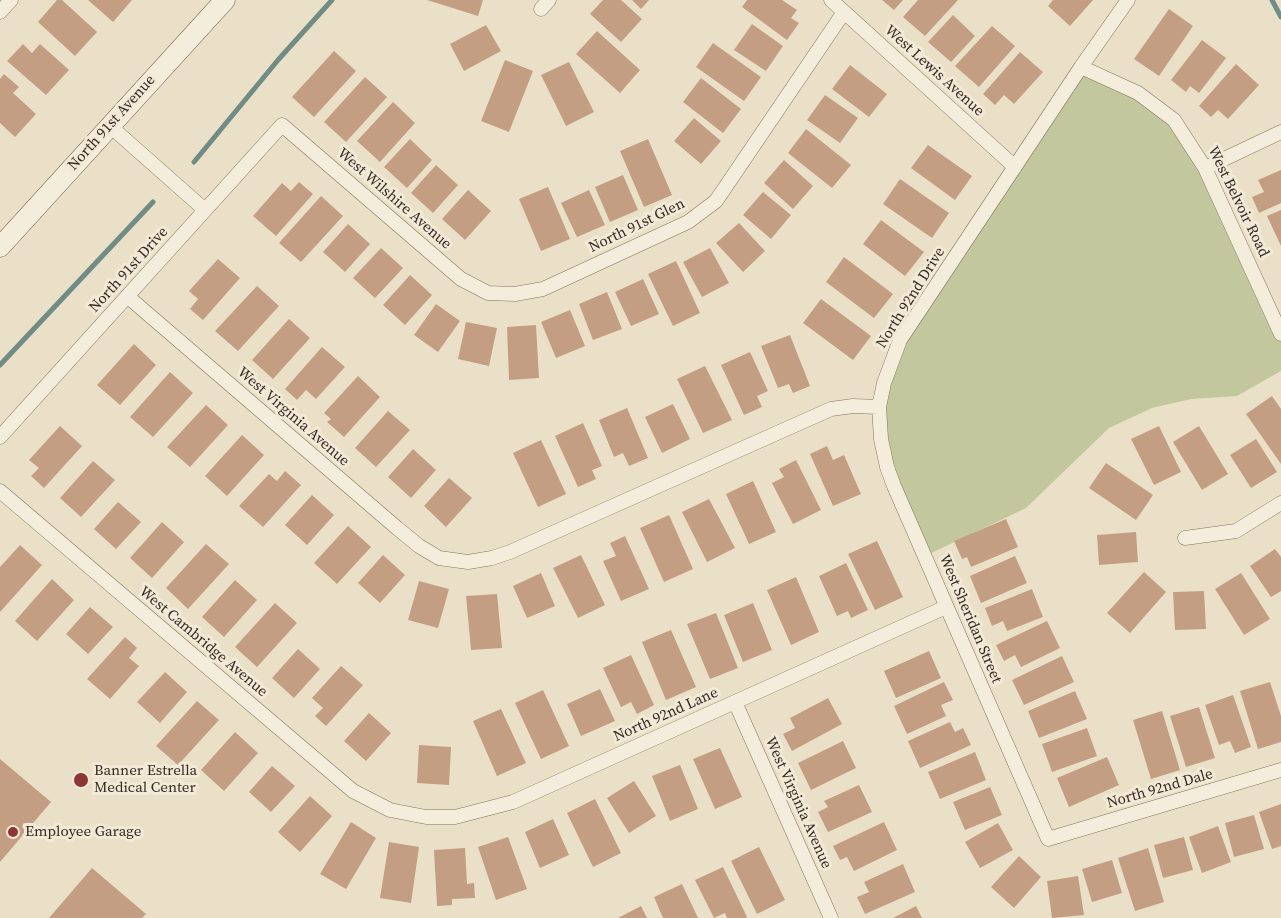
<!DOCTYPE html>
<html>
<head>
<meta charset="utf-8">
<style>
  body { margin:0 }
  canvas { display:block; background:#eae0c8 }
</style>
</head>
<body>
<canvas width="1281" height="918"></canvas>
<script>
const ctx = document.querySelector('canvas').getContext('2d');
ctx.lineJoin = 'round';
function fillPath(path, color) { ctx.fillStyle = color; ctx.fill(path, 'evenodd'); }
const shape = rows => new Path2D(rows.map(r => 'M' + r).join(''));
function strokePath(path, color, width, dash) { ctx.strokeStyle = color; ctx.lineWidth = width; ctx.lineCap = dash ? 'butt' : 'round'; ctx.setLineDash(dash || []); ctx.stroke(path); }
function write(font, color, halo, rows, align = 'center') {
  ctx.font = font + ' "Source Serif 4",serif'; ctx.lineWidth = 6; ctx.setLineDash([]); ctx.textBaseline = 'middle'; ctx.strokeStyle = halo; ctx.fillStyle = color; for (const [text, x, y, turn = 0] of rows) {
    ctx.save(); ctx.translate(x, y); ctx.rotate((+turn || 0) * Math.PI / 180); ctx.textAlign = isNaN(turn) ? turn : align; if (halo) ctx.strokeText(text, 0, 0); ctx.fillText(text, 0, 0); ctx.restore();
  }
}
const green = shape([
  [1081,67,1174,120,1281,334,1281,371,1237,396,1191,399,1152,408,1109,428,1026,508,925,556,881,439,892,359]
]);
const stream = shape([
  [1272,0,1281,17],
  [194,162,278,60,332,0],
  [0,365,153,202]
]);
const building = shape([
  [57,0,62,0,97,32,75,56,38,22],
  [88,0,132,0,113,22],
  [427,0,483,0,478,16],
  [603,0,621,0,642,19,621,42,590,14],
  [632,0,649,0,641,9],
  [747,0,782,0,797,10,791,18,799,23,787,40,742,7],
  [882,0,903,0,894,10],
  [918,0,958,0,925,36,903,17],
  [1053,0,1093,0,1070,26,1048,6],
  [1169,9,1193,26,1159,76,1134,59],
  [953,15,975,36,951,62,928,42],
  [752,24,783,46,766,71,734,50],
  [486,25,501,51,464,71,450,44],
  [992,26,1015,46,979,87,955,66],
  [597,31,640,70,620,93,576,54],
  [1202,40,1226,58,1199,93,1190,86,1186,92,1171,80],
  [713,43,761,77,744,101,696,67],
  [23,44,32,53,40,44,69,70,46,95,7,61],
  [334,51,356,71,314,117,292,97],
  [1020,52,1043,72,1014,104,1004,95,995,105,983,94],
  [505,60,533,71,509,132,481,121],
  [569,62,594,112,566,126,541,75],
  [1236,64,1259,85,1228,119,1218,110,1211,117,1199,106],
  [850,65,887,94,869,117,832,89],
  [4,74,19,87,13,93,36,114,15,137,0,123,0,79],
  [365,77,387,97,346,142,324,122],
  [701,78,741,109,723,133,683,102],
  [825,95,858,118,840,143,807,120],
  [393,102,415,123,380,162,357,141],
  [694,118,721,141,701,164,674,141],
  [806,129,851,165,832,188,788,153],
  [410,139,432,160,407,188,384,167],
  [648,139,672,195,644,207,620,151],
  [928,145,972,176,955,200,911,168],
  [784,160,813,186,793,209,764,183],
  [436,165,458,185,433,213,411,193],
  [1281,170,1281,203,1259,213,1252,197,1264,192,1258,180],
  [623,175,638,210,610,222,595,187],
  [900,179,949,213,932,238,883,204],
  [299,182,313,194,276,236,253,216,282,183,291,191],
  [548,187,570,239,541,251,519,199],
  [468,190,491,211,465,240,442,219],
  [589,190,605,225,577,237,561,203],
  [763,192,791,215,771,239,743,215],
  [321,196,343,216,301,262,279,243],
  [1281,210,1281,246,1267,216],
  [881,220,924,252,905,276,863,244],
  [739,223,765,251,743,272,716,243],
  [348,224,370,244,345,272,323,252],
  [381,248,403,268,375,298,353,278],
  [710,248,729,283,702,297,683,262],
  [844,257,893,294,874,318,826,282],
  [218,259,240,278,203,320,190,309,198,299,189,291],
  [676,261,700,313,673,326,648,274],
  [410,275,432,295,405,325,383,305],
  [643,279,659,314,631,326,615,292],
  [257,286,279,306,238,351,215,331],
  [607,292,622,329,593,340,579,304],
  [821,299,871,336,853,360,803,323],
  [436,304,460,321,438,352,414,335],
  [570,310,585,346,556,358,541,322],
  [289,319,310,338,273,379,252,360],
  [466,322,497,328,489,366,458,359],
  [536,325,539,378,509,380,507,327],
  [790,335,810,386,793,393,789,384,778,388,761,346],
  [134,344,156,365,120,405,97,385],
  [322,347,345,367,316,399,306,390,297,400,285,389],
  [750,352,768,391,757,396,762,407,744,415,721,365],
  [705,366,732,420,703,433,677,379],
  [170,372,193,393,153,437,130,417],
  [358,376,380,397,344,437,327,422,331,419,324,413],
  [1272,396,1281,409,1281,464,1246,414],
  [673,404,690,439,662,453,645,417],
  [206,405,228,425,190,467,167,447],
  [627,408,648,458,629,466,623,453,614,457,599,420],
  [388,411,410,430,376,467,355,448],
  [583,423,602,466,592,470,596,479,578,487,555,436],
  [60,426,82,446,44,488,31,476,39,468,29,460],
  [1159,426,1181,472,1154,485,1131,439],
  [1199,426,1228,474,1202,490,1173,442],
  [242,435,264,455,227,496,205,476],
  [1256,439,1277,472,1251,488,1230,455],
  [541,440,566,494,538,507,513,453],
  [827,446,833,460,844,455,861,494,833,506,810,454],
  [413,449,436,470,411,498,388,477],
  [796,460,821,510,793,524,772,483,784,477,779,469],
  [93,461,115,480,81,517,60,498],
  [1106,463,1153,495,1136,520,1089,488],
  [285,471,301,485,263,527,239,506,269,474,277,481],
  [449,478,472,498,446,527,424,506],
  [753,481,776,532,749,544,726,494],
  [312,495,334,515,307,545,285,525],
  [709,499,735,548,707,562,682,512],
  [118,502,141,522,116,549,94,529],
  [669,515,693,569,664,582,640,528],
  [1006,519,1018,547,971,567,967,557,962,559,954,541],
  [162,522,184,542,152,578,130,558],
  [348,526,371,547,337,584,314,563],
  [1136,532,1138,562,1099,565,1097,535],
  [625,536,649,589,621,601,603,561,616,556,610,543],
  [877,541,903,597,875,610,848,554],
  [206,544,229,564,188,609,166,588],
  [20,545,42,565,0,612,0,567],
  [1275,549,1281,557,1281,591,1271,597,1250,566],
  [383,555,405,575,380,603,358,583],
  [581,555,605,605,578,618,553,568],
  [1015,556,1027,583,981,603,970,576],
  [846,563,868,610,851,618,848,611,837,616,819,576],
  [1144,572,1166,592,1130,633,1107,613],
  [541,573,555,606,527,618,513,586],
  [1241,573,1270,619,1244,635,1215,589],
  [796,577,819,632,791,645,767,590],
  [52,579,74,600,37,641,15,621],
  [235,580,257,600,224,637,202,617],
  [419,581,449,589,438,628,408,620],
  [1032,589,1043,617,1007,631,1003,621,992,626,985,608],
  [1204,591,1206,629,1175,630,1173,592],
  [497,594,502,648,471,650,466,596],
  [275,603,297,623,257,667,235,647],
  [753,603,772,650,743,662,724,615],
  [90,607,113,627,88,654,66,634],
  [716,613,738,668,710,679,687,624],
  [1047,621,1060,648,1021,667,1015,655,1004,661,996,645],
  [671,630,696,687,666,700,642,642],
  [125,637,137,648,129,658,139,666,110,699,87,679],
  [298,649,320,669,294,698,272,678],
  [929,651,941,678,896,698,884,671],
  [631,655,654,705,637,714,631,702,621,707,603,668],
  [1062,656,1074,682,1024,705,1012,680],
  [341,666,363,685,326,726,315,716,323,708,312,698],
  [165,672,187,692,160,723,137,702],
  [944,682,953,700,941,705,946,716,907,734,894,706],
  [1270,682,1281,716,1281,742,1258,749,1240,691],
  [600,689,615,721,581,736,567,704],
  [543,690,569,746,541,759,515,703],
  [1075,691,1087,719,1039,738,1028,711],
  [1233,695,1251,747,1235,753,1230,741,1219,745,1205,705],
  [828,698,842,724,792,751,783,734,795,728,790,718],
  [197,701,219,720,178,765,156,746],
  [1199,707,1215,758,1186,767,1170,716],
  [501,709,526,763,497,776,473,721],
  [1162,711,1180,770,1151,779,1133,720],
  [369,713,391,733,366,761,344,741],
  [950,722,955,732,963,728,971,745,920,768,908,741],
  [1087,728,1097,756,1052,772,1042,744],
  [235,732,258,753,224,791,201,770],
  [843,741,856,768,811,790,798,763],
  [419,745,451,747,449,785,417,783],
  [720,748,742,797,715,809,693,759],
  [975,752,986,780,940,799,928,772],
  [1107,757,1119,785,1069,807,1057,778],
  [0,759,51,802,0,862],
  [680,765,698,809,670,821,652,776],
  [272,766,295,786,271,812,249,792],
  [634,781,656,816,629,833,607,798],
  [859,785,872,812,828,832,818,812,828,807,824,801],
  [990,787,1002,815,965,830,953,802],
  [310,796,332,816,300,852,278,832],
  [595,799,621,853,593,867,567,813],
  [1281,804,1281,846,1272,849,1259,812],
  [1254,815,1264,849,1234,857,1225,823],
  [553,819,569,855,540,868,525,832],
  [351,822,376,838,346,889,320,874],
  [884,822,897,850,854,871,847,857,840,860,833,846],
  [998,823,1013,850,980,868,965,842],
  [1218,826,1231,862,1202,873,1189,837],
  [508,837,527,889,496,900,478,847],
  [1184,837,1193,870,1163,878,1154,845],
  [389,842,419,847,411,903,380,898],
  [759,847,785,900,757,914,731,861],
  [465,848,467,884,474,883,475,898,452,899,452,905,437,906,434,850],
  [1148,848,1164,902,1135,911,1118,858],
  [1019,856,1041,877,1014,908,991,887],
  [1112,860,1122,893,1092,902,1082,869],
  [903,864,915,892,865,914,857,897,869,892,864,882],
  [723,867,747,917,746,918,727,918,725,913,714,918,695,880],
  [92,868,146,914,142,918,49,918],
  [1078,876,1084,915,1052,918,1047,881],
  [682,884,698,918,663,918,654,897],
  [641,906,647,918,618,918],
  [916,906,922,918,893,918]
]);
const minor = shape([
  [831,0,1015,167],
  [1128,0,1081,67,900,340,884,383,879,407,881,439,887,467,894,486,1048,839,1281,770],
  [541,9,549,0],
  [0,12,11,0],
  [1081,67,1138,93,1174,120,1205,168,1281,334],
  [110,126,205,210],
  [1205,168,1281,132],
  [127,296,397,528,419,546,439,558,468,562,492,558,510,552,831,409,853,406,879,407],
  [0,437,282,125,461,279,488,293,515,294,543,289,688,222,716,201,844,12],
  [0,491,353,791,390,810,426,817,455,817,513,802,946,607],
  [1185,538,1236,531,1281,503],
  [735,702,831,918]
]);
const secondary = shape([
  [0,247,225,0]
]);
const markers = [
  [81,780,8,"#8c3636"],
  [13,832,6,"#8c3636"]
];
const streetNames = [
  ["West Lewis Avenue",934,71,42],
  ["North 91st Avenue",112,123,-48],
  ["West Wilshire Avenue",394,199,41],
  ["West Belvoir Road",1238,202,64],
  ["North 91st Glen",637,226,-26],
  ["North 91st Drive",129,270,-48],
  ["North 92nd Drive",911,298,-58],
  ["West Virginia Avenue",293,417,41],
  ["West Sheridan Street",970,619,67],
  ["West Cambridge Avenue",203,642,40],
  ["North 92nd Lane",666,715,-24],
  ["North 92nd Dale",1160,789,-16],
  ["West Virginia Avenue",798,803,66]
];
const poiNames = [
  ["Banner Estrella",94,771],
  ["Medical Center",94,788],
  ["Employee Garage",25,832]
];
fillPath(green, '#c2c79d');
strokePath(stream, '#708c85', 5);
fillPath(building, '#c49e82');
strokePath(minor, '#84735f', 15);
strokePath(secondary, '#665442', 21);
strokePath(minor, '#f5eddb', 14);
strokePath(secondary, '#f5eddb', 20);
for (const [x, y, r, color] of markers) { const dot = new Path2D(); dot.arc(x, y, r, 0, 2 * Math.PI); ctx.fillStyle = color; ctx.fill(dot); strokePath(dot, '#f2ead7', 2); }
write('15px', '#362b21', '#f2ead7', streetNames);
write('15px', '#362b21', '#f2ead7', poiNames, 'left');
</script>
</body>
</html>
